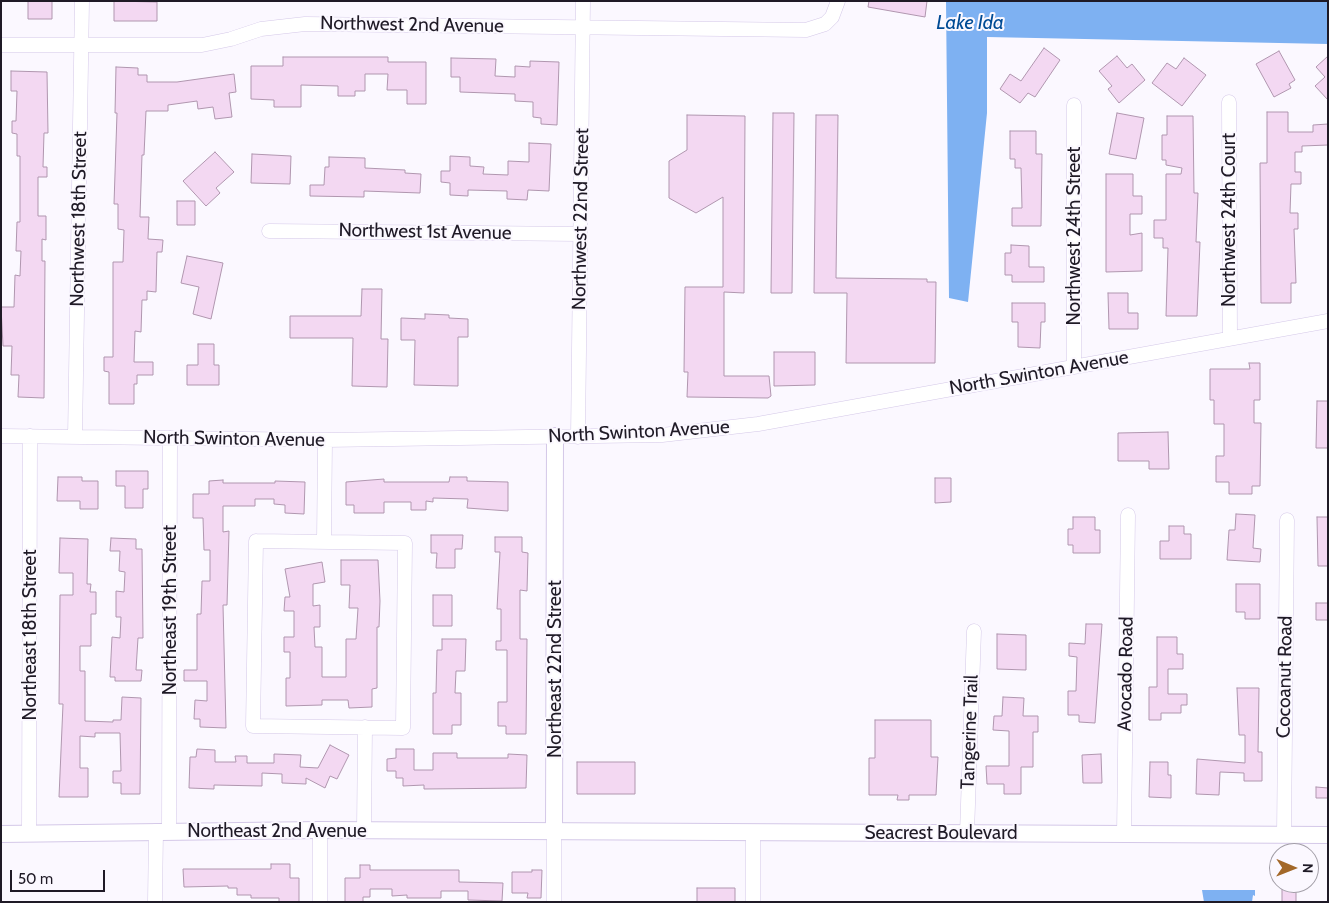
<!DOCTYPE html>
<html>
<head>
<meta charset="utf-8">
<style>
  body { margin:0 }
  #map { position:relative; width:1329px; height:903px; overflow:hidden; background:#fbf8ff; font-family:Cabin,sans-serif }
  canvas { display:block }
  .frame { position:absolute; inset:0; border:2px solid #1f1a26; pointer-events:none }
  .north { position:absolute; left:1269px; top:843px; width:50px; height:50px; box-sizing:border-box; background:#fbf8ff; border:1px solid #a39fa8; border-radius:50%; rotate:91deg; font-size:14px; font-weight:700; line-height:20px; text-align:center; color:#1f1a26 }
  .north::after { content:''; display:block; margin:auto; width:18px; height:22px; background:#a36829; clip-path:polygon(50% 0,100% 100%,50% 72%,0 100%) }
  .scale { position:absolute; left:10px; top:870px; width:95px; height:22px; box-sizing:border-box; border:2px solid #1f1a26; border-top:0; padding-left:6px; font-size:15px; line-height:18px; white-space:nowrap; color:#1f1a26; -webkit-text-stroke:4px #fbf8ff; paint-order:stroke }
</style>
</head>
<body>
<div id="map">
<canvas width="1329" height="903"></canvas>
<div class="frame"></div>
<div class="north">N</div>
<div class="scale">50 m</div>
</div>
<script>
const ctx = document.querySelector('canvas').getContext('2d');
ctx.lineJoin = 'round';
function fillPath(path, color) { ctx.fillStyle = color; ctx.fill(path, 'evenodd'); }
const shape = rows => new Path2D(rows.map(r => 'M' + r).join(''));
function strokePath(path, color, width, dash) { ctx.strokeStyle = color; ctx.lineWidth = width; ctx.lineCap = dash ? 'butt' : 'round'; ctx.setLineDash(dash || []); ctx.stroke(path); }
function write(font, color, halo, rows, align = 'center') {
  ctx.font = font + ' Cabin,sans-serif'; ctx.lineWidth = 4; ctx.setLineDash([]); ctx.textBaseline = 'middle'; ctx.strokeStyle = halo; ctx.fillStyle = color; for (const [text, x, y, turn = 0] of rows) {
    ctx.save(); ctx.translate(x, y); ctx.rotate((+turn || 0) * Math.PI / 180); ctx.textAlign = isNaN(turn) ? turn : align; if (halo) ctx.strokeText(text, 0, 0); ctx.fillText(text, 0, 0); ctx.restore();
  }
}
const water = shape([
  [946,1,1328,1,1328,44,987,37,987,113,968,302,949,298],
  [1202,890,1255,890,1255,896,1253,895,1252,902,1204,902]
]);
const building = shape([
  [28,1,52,1,52,19,28,19,28,1],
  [114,1,157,2,157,21,114,21,114,1],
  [869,1,927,1,925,17,868,7,869,1],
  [1044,48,1060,60,1035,97,1028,93,1020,103,1000,89,1010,74,1021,81,1044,48],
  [1279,51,1295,80,1289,84,1291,88,1274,97,1256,64,1279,51],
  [1117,56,1127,68,1132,64,1145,80,1119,103,1108,89,1112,86,1099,71,1117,56],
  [1328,56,1328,100,1315,86,1325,77,1316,67,1328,56],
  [283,57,388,57,388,62,426,62,426,104,407,104,407,90,387,90,388,74,365,74,365,91,355,91,355,96,338,96,338,86,301,85,301,107,274,107,274,100,251,99,251,66,283,66,283,57],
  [451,58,496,59,495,76,515,77,515,66,530,67,530,61,559,62,557,125,541,124,541,118,533,117,533,102,515,101,515,94,460,92,460,77,451,77,451,58],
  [1184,58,1206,75,1182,106,1152,83,1167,63,1176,69,1184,58],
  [116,67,138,68,138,75,147,75,147,82,177,82,234,74,236,92,229,93,232,117,215,119,213,107,198,109,197,101,168,105,168,111,146,111,144,155,142,155,140,217,149,217,148,239,163,240,162,252,157,252,156,292,147,291,147,300,142,300,141,332,135,331,134,362,153,362,153,375,137,375,137,384,134,384,134,404,109,404,109,372,104,371,104,357,113,357,113,262,123,262,124,230,118,229,118,204,114,204,117,113,115,113,116,67],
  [11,71,47,72,48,133,44,133,43,167,47,167,47,177,38,177,38,216,46,216,46,240,42,239,42,261,45,261,44,398,18,397,19,375,11,375,12,346,3,346,1,307,14,307,15,275,20,276,21,251,16,251,17,222,20,222,20,156,17,156,17,134,12,133,12,121,16,121,17,91,11,91,11,71],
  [1267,112,1288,112,1288,132,1313,132,1313,125,1328,124,1328,145,1302,146,1302,152,1295,152,1295,172,1301,172,1301,184,1291,184,1290,213,1298,213,1298,229,1294,229,1296,283,1291,283,1291,303,1261,303,1260,163,1267,163,1267,112],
  [773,113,794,113,792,293,771,293,773,113],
  [1117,113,1144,118,1136,159,1109,154,1117,113],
  [687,115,745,116,744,293,724,292,724,376,769,376,771,396,768,398,687,397,688,372,684,372,685,287,723,287,723,197,696,213,669,198,669,161,687,150,687,115],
  [816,115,838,115,836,278,923,279,927,279,927,282,936,282,935,363,846,363,847,293,814,293,816,115],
  [1167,116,1193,116,1194,193,1198,193,1196,242,1200,242,1197,316,1166,316,1168,248,1163,248,1163,238,1154,238,1154,220,1166,220,1166,174,1181,174,1182,168,1166,165,1166,160,1162,160,1162,135,1167,135,1167,116],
  [1010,131,1036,131,1036,154,1042,154,1041,226,1012,226,1012,208,1022,208,1021,168,1015,168,1015,159,1010,159,1010,131],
  [529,143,551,144,549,191,528,190,527,200,507,199,507,191,468,190,468,196,450,195,450,183,441,182,441,171,450,171,450,156,470,157,470,166,484,167,483,174,508,175,508,161,529,162,529,143],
  [215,152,234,172,216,188,220,193,206,206,183,181,215,152],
  [252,154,291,156,290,184,251,183,252,154],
  [329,157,365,158,365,168,405,170,405,173,421,174,420,193,364,191,364,197,310,196,310,185,324,185,325,167,329,167,329,157],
  [1106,174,1133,174,1133,196,1142,196,1142,214,1130,214,1130,235,1142,233,1142,271,1106,272,1106,174],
  [177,201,195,201,195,225,177,225,177,201],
  [1011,245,1029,246,1029,267,1044,267,1044,282,1012,282,1012,275,1005,275,1005,253,1011,253,1011,245],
  [187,256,223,263,211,319,193,314,199,287,181,283,187,256],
  [362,289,382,289,381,339,388,339,387,387,352,386,353,338,290,338,290,316,361,316,362,289],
  [1108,293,1128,293,1128,313,1138,313,1138,329,1109,329,1108,293],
  [1012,303,1045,303,1045,322,1041,322,1040,348,1018,347,1018,322,1012,322,1012,303],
  [425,314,449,315,449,318,468,319,468,337,458,337,458,386,414,385,415,340,401,340,401,318,425,319,425,314],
  [198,344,214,344,214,365,219,365,219,385,187,385,187,365,198,365,198,344],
  [774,352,815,352,815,385,774,386,774,352],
  [1249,363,1260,363,1260,400,1254,400,1254,423,1261,423,1260,486,1252,486,1252,494,1229,494,1229,482,1216,482,1216,456,1224,456,1224,424,1214,424,1214,400,1210,400,1210,369,1250,369,1249,363],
  [1317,401,1328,401,1328,448,1316,448,1317,401],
  [1168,432,1169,469,1149,469,1149,461,1118,461,1118,433,1168,432],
  [116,471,148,471,148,489,143,489,143,508,125,508,125,486,116,486,116,471],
  [58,477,82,477,82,481,98,481,98,509,80,509,80,501,57,501,58,477],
  [450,477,467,477,467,481,508,482,508,511,467,508,468,499,433,498,433,502,426,501,426,510,411,510,411,502,384,502,384,513,354,513,354,505,346,505,346,482,384,479,384,482,449,482,450,477],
  [935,478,951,478,951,502,935,503,935,478],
  [223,480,223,483,275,483,275,481,305,482,304,514,285,513,285,505,274,504,274,499,255,499,255,506,223,506,223,532,229,531,227,605,223,605,226,728,200,727,200,719,194,719,195,700,207,701,207,681,184,681,184,670,197,670,197,614,201,614,202,581,210,581,210,550,204,550,203,518,193,518,193,494,209,494,209,481,223,480],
  [1236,514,1255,515,1253,548,1261,549,1260,562,1227,560,1229,530,1235,530,1236,514],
  [1073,517,1095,517,1095,530,1100,530,1100,553,1073,553,1073,545,1068,545,1068,529,1073,529,1073,517],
  [1317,517,1328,517,1328,566,1318,566,1317,517],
  [1169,526,1184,526,1184,534,1191,534,1191,559,1160,559,1160,541,1169,541,1169,526],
  [431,535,463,535,462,549,455,549,455,568,436,568,437,553,431,553,431,535],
  [495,537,522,537,522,552,528,553,527,591,520,590,520,639,527,639,526,734,506,734,506,726,498,726,498,702,507,702,507,650,496,650,496,641,501,641,501,609,497,609,500,552,495,552,495,537],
  [60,538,88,539,87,584,91,584,90,592,96,592,96,614,91,614,91,646,80,646,80,671,85,671,85,721,113,722,113,720,121,720,122,697,141,698,140,794,121,794,121,783,113,783,113,771,121,771,120,733,95,733,95,737,80,736,80,768,88,768,88,797,59,797,63,704,59,704,60,595,73,595,73,573,59,573,60,538],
  [111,538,136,539,136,549,142,549,143,638,138,638,136,670,142,670,141,681,115,681,115,677,110,677,112,637,120,638,121,617,116,617,116,591,124,592,125,572,119,571,120,551,110,551,111,538],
  [341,560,378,560,380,601,379,627,377,627,377,688,372,689,372,707,349,708,348,700,322,700,322,705,286,706,286,678,290,678,290,652,284,652,284,637,294,637,294,611,284,611,285,597,290,597,285,569,322,562,325,582,313,584,313,606,320,605,320,627,314,627,315,647,322,647,322,677,346,677,346,639,356,639,358,608,349,608,350,585,341,585,341,560],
  [1236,584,1260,584,1260,619,1245,619,1245,612,1236,612,1236,584],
  [433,595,452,595,452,626,433,626,433,595],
  [1316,603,1328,603,1328,620,1316,620,1316,603],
  [1086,624,1102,624,1095,723,1079,722,1079,715,1068,715,1068,691,1076,691,1077,657,1069,656,1069,643,1085,644,1086,624],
  [997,634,1026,635,1026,670,997,669,997,634],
  [1157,637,1177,637,1177,654,1183,654,1183,669,1168,669,1168,694,1187,694,1187,705,1181,705,1181,713,1161,713,1161,720,1149,720,1149,687,1157,687,1157,637],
  [442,639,466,639,465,671,456,671,455,693,461,693,461,725,452,725,452,734,433,734,433,693,436,693,437,650,442,650,442,639],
  [1237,688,1259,688,1258,752,1262,752,1262,781,1244,781,1244,773,1220,772,1219,795,1196,794,1197,759,1245,763,1245,735,1239,735,1237,688],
  [1003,697,1024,698,1023,716,1038,716,1038,732,1033,732,1033,767,1021,767,1021,794,1004,794,1004,784,987,784,986,766,1009,766,1009,731,993,730,994,716,1002,716,1003,697],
  [875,720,931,720,931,757,938,757,936,795,909,795,909,800,897,800,898,795,869,795,869,758,875,758,875,720],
  [330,745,349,755,337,779,330,776,325,788,306,778,306,784,282,783,282,774,262,773,262,786,214,785,214,789,189,788,190,757,196,757,197,749,215,750,215,762,236,762,235,756,247,756,247,763,274,763,274,754,301,755,300,767,318,768,330,745],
  [396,749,414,749,414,770,433,770,433,753,457,753,457,758,508,758,508,754,527,755,526,788,424,789,424,785,403,786,403,778,396,778,396,771,387,771,387,759,396,758,396,749],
  [1101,754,1102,783,1083,783,1082,755,1101,754],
  [577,762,635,762,635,794,577,794,577,762],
  [1150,762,1168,762,1168,775,1171,775,1171,798,1149,797,1150,762],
  [1316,787,1328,788,1328,798,1316,798,1316,787],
  [271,864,290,864,290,878,299,878,299,902,279,902,279,898,251,898,251,895,237,895,237,888,228,888,228,886,184,887,183,869,271,869,271,864],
  [360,865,370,865,370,870,459,870,459,882,503,883,502,901,468,900,468,891,441,891,441,898,407,898,407,895,392,896,392,889,370,889,370,897,363,897,363,902,345,902,345,878,360,878,360,865],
  [532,870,542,870,541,898,527,898,528,893,512,893,512,872,532,872,532,870],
  [1282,886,1296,886,1296,902,1282,902,1282,886],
  [697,888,735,888,735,902,697,902,697,888]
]);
const minor = shape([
  [1,45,202,45,231,39,261,29,305,24,806,30,825,24,832,17,838,1],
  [1229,102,1230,338],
  [269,231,580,234],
  [1074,367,1074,105],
  [1,436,325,440,662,435,758,424,1328,321],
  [75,437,82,1],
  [578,437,583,1],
  [256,541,405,543,403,728,253,726,256,541],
  [324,542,325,440],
  [364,830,365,727],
  [169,831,170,438],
  [554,831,554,902],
  [967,833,974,631],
  [29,834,30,436],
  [1124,834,1128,515],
  [1284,835,1287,520],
  [155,902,156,831],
  [320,902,320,830],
  [753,902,753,832]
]);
const tertiary = shape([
  [554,831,555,436],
  [1,834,320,830,1328,835]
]);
const streetNames = [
  ["Northwest 2nd Avenue",412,25,1],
  ["Northwest 18th Street",79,219,-89],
  ["Northwest 22nd Street",581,219,-89],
  ["Northwest 24th Court",1229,220,-90],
  ["Northwest 1st Avenue",425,232,1],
  ["Northwest 24th Street",1074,236,-90],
  ["North Swinton Avenue",1039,373,-10],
  ["North Swinton Avenue",639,432,-3],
  ["North Swinton Avenue",234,439,1],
  ["Northeast 19th Street",170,610,-90],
  ["Northeast 18th Street",30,635,-90],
  ["Northeast 22nd Street",555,669,-90],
  ["Avocado Road",1126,674,-89],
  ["Cocoanut Road",1285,677,-89],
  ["Tangerine Trail",970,732,-88],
  ["Northeast 2nd Avenue",277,831],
  ["Seacrest Boulevard",941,833]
];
const waterNames = [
  ["Lake Ida",970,23]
];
fillPath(water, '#7eb1f2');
fillPath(building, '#f3d8f2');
strokePath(building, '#b096af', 1);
strokePath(minor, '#d4c8e8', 15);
strokePath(tertiary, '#d4c8e8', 18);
strokePath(minor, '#fff', 14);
strokePath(tertiary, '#fff', 16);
write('19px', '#1f1a26', '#fbf8ff', streetNames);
write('italic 20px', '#004b95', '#fbf8ff', waterNames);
</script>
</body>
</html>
